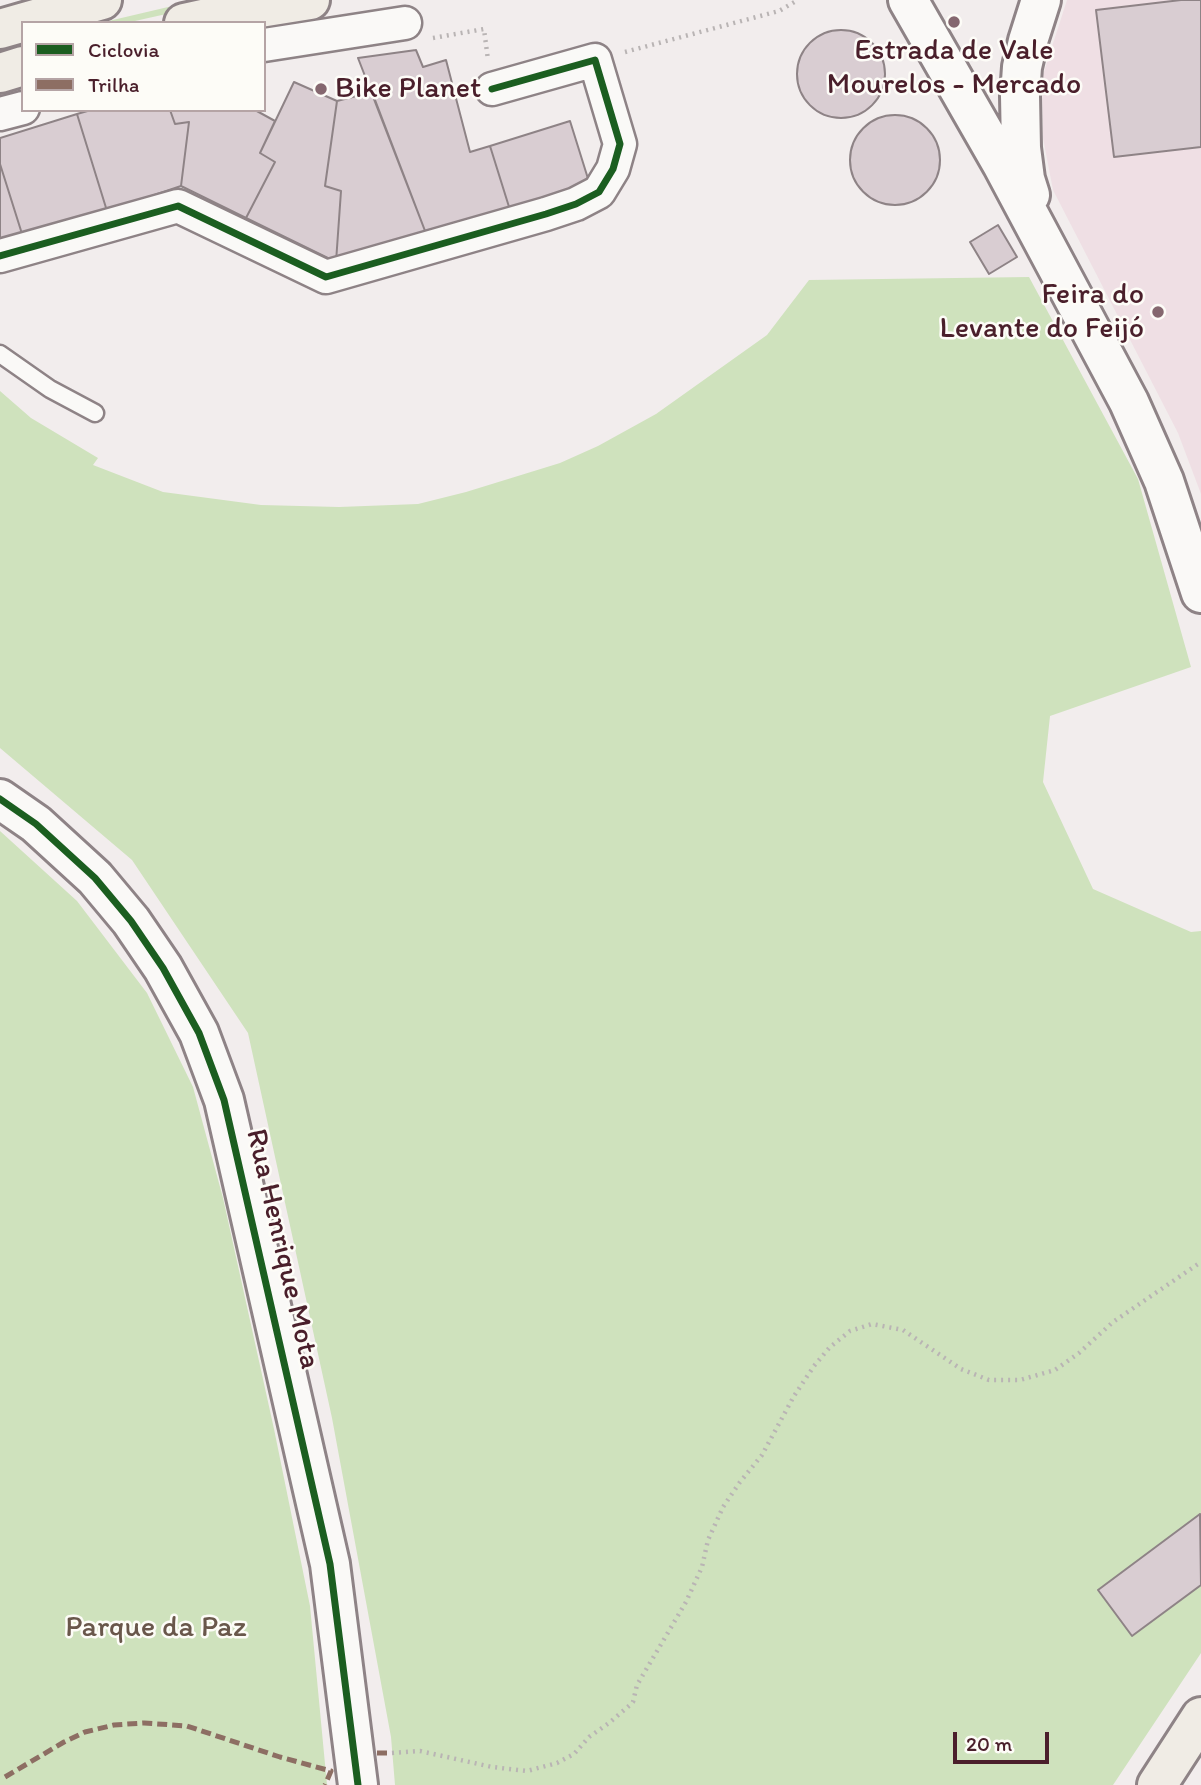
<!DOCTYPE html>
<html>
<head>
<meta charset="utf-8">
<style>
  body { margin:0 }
  #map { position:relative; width:1201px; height:1785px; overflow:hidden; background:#f2eded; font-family:Itim,sans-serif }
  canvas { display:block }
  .legend { position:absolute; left:21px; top:21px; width:245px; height:91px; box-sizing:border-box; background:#fdfcf7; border:2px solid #b5a4a5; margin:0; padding:9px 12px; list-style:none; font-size:21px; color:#4a1f2b }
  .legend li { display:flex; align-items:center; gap:14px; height:35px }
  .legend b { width:35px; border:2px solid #b5a4a5 }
  .scale { position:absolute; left:953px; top:1732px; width:96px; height:32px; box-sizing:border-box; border:4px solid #4a1f2b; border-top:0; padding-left:9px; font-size:21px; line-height:24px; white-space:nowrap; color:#4a1f2b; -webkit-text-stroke:5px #fdfcf7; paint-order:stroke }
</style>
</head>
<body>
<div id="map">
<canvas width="1201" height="1785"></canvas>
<ul class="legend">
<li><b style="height:9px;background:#1b5e20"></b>Ciclovia</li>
<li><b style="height:9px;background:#8d6e63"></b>Trilha</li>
</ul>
<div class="scale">20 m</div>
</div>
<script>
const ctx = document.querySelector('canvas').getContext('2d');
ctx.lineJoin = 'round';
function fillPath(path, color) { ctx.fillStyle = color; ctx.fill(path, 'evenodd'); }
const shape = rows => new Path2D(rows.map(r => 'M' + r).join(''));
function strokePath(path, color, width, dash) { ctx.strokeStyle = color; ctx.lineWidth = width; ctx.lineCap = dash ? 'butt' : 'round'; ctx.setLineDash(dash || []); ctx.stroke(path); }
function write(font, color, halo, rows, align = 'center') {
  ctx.font = font + ' Itim,sans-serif'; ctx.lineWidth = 5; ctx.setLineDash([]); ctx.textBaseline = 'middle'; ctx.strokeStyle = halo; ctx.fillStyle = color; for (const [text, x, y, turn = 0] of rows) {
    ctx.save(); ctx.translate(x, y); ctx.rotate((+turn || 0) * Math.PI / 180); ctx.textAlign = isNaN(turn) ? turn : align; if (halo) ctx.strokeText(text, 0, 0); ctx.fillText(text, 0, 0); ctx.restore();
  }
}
const built = shape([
  [1067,0,1201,0,1201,494,1178,433,1053,190,1043,138,1042,78]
]);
const green = shape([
  [198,0,229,0,126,23,100,23],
  [1029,277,1138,479,1191,667,1050,716,1043,782,1093,889,1191,932,1201,931,1201,1653,1113,1785,395,1785,391,1737,332,1418,248,1033,132,860,0,748,0,391,31,418,98,458,93,465,163,492,261,505,339,507,418,504,466,492,560,463,598,446,656,414,767,335,809,280],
  [0,831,77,901,147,993,193,1087,223,1198,274,1429,310,1606,327,1785,0,1785]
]);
const building = shape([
  [1181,0,1201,0,1201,147,1114,157,1096,10,1181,0],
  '797 74a44 44 0 1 1 88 0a44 44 0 1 1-88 0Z',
  [416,50,423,67,446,60,470,152,490,146,510,210,427,236,358,58,416,50],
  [294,82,337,101,325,186,341,191,336,262,246,218,275,162,260,153,294,82],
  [372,92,427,236,336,262,341,191,325,186,337,101,372,92],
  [91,110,170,110,175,124,189,122,181,186,107,211,77,114,91,110],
  [170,110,255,110,275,121,260,153,275,162,246,218,181,186,189,122,175,124,170,110],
  [77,114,107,211,23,237,0,164,0,138,77,114],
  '850 160a45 45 0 1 1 90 0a45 45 0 1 1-90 0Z',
  [570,121,590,185,510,210,490,146,570,121],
  [0,164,23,237,0,244,0,164],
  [998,225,1017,257,989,274,970,242,998,225],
  [1200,1514,1201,1585,1132,1636,1098,1590,1200,1514]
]);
const path = shape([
  [433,38,484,29,488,60],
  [625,52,779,11,798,0],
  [392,1753,420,1751,492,1767,527,1771,557,1763,574,1754,589,1737,609,1723,630,1705,633,1702,637,1685,686,1602,702,1567,708,1540,723,1507,740,1482,762,1455,794,1396,814,1366,830,1347,850,1331,872,1324,903,1330,961,1369,989,1380,1020,1380,1055,1370,1079,1353,1113,1322,1201,1262]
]);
const service = shape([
  [0,354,50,389,95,413]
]);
const minor = shape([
  [264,45,405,23],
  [0,114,23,108],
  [0,256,178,206,326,277,546,214,576,204,599,192,613,169,620,144,595,60,492,89]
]);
const tertiary = shape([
  [0,799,36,824,95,878,131,921,163,968,199,1033,224,1100,330,1564,358,1785]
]);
const secondary = shape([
  [908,0,1002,164,1129,402,1164,481,1201,593],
  [1030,195,1025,179,1021,148,1020,96,1022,67,1028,41,1041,0]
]);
const primary = shape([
  [184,23,235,12,310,0],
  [0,29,102,0],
  [0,73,23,66]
]);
const motorway = shape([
  [1157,1785,1201,1717]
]);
const quiet = shape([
  [377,1753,392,1753],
  [5,1777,64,1742,85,1732,114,1725,144,1723,187,1726,280,1757,331,1771,325,1785]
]);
const cycleway = shape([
  [0,256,178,206,326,277,546,214,576,204,599,192,613,169,620,144,595,60,492,89],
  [0,799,36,824,95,878,131,921,163,968,199,1033,224,1100,330,1564,358,1785]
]);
const markers = [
  [954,22,7,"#85676f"],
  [321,89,7,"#85676f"],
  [1158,312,7,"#85676f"]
];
const poiNames = [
  ["Estrada de Vale",954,51],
  ["Mourelos - Mercado",954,85],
  ["Bike Planet",335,89,"left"],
  ["Feira do",1144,295,"right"],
  ["Levante do Feijó",1144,329,"right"]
];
const streetNames = [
  ["Rua Henrique Mota",282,1249,77]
];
const parkNames = [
  ["Parque da Paz",156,1628]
];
fillPath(built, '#efdfe4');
fillPath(green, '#cfe2bd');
fillPath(building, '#d9cdd2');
strokePath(building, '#8e8386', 2);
strokePath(service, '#8e8386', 21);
strokePath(minor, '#8e8386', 37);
strokePath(tertiary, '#8e8386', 44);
strokePath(secondary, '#8e8386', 44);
strokePath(primary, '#8e8386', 44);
strokePath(motorway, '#8e8386', 44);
strokePath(path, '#b9b4b4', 4.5, [2, 5]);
strokePath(service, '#faf9f7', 16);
strokePath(minor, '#faf9f7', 32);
strokePath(tertiary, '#faf9f7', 38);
strokePath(secondary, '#faf9f7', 38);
strokePath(primary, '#f0ece5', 38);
strokePath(motorway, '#f0ece5', 38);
strokePath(quiet, '#8d6e63', 5, [10, 5]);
strokePath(cycleway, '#1b5e20', 7);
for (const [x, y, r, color] of markers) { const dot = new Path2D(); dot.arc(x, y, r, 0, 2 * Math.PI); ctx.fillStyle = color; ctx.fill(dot); strokePath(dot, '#fdfcf7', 2.5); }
write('30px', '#4a1f2b', '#fdfcf7', poiNames);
write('30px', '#4a1f2b', '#fdfcf7', streetNames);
write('30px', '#69574b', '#fdfcf7', parkNames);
</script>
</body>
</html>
